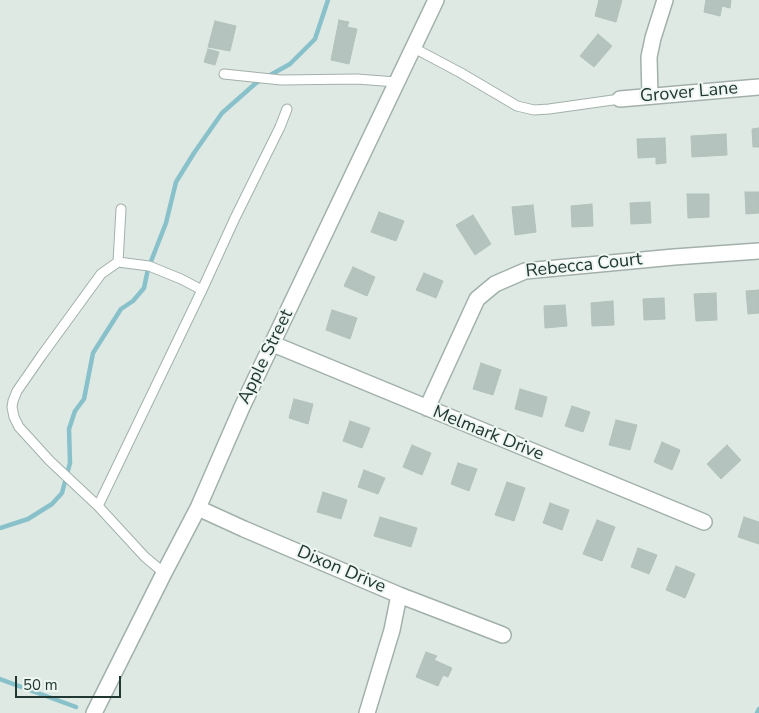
<!DOCTYPE html>
<html>
<head>
<meta charset="utf-8">
<style>
  body { margin:0 }
  #map { position:relative; width:759px; height:713px; overflow:hidden; background:#dee9e4; font-family:"Nunito Sans",sans-serif }
  canvas { display:block }
  .scale { position:absolute; left:15px; top:676px; width:106px; height:22px; box-sizing:border-box; border:2px solid #213731; border-top:0; padding-left:6px; font-size:15px; line-height:18px; white-space:nowrap; color:#213731; -webkit-text-stroke:4px #eef6f2; paint-order:stroke }
</style>
</head>
<body>
<div id="map">
<canvas width="759" height="713"></canvas>
<div class="scale">50 m</div>
</div>
<script>
const ctx = document.querySelector('canvas').getContext('2d');
ctx.lineJoin = 'round';
const shape = rows => new Path2D(rows.map(r => 'M' + r).join(''));
function strokePath(path, color, width, dash) { ctx.strokeStyle = color; ctx.lineWidth = width; ctx.lineCap = dash ? 'butt' : 'round'; ctx.setLineDash(dash || []); ctx.stroke(path); }
function fillPath(path, color) { ctx.fillStyle = color; ctx.fill(path, 'evenodd'); }
function write(font, color, halo, rows, align = 'center') {
  ctx.font = font + ' "Nunito Sans",sans-serif'; ctx.lineWidth = 4; ctx.setLineDash([]); ctx.textBaseline = 'middle'; ctx.strokeStyle = halo; ctx.fillStyle = color; for (const [text, x, y, turn = 0] of rows) {
    ctx.save(); ctx.translate(x, y); ctx.rotate((+turn || 0) * Math.PI / 180); ctx.textAlign = isNaN(turn) ? turn : align; if (halo) ctx.strokeText(text, 0, 0); ctx.fillText(text, 0, 0); ctx.restore();
  }
}
const stream = shape([
  [0,528,28,519,52,504,62,493,70,463,69,429,75,411,84,399,93,353,121,309,133,301,144,288,148,269,166,223,176,182,194,153,222,113,256,83,290,64,315,39,328,0],
  [0,679,76,707],
  [757,713,759,709]
]);
const building = shape([
  [599,0,622,0,616,22,595,16,599,0],
  [706,0,731,0,730,8,722,6,720,16,704,12,706,0],
  [339,20,349,22,347,27,357,29,349,64,331,60,339,20],
  [215,21,236,26,230,51,208,47,215,21],
  [598,34,612,46,594,67,580,56,598,34],
  [208,49,219,52,215,65,204,62,208,49],
  [759,128,759,147,753,147,752,129,759,128],
  [726,134,727,155,692,157,691,136,726,134],
  [665,138,666,163,656,164,656,157,638,158,637,139,665,138],
  [745,192,759,192,759,213,746,214,745,192],
  [687,194,709,194,709,217,688,218,687,194],
  [650,202,651,223,631,224,630,203,650,202],
  [592,204,593,226,572,227,571,206,592,204],
  [533,205,536,232,515,235,512,207,533,205],
  [379,212,404,221,396,241,371,232,379,212],
  [473,215,491,244,475,255,456,225,473,215],
  [353,267,375,277,367,296,344,286,353,267],
  [424,273,443,281,436,298,416,290,424,273],
  [759,290,759,313,748,314,746,291,759,290],
  [716,293,717,320,696,321,694,294,716,293],
  [664,298,665,319,644,320,643,299,664,298],
  [613,301,614,325,592,326,591,303,613,301],
  [565,305,567,326,545,328,544,306,565,305],
  [332,310,357,318,350,339,326,330,332,310],
  [481,363,501,370,493,395,473,389,481,363],
  [520,389,547,397,542,417,515,409,520,389],
  [294,399,313,404,308,424,289,418,294,399],
  [572,406,590,412,583,432,565,426,572,406],
  [616,420,637,425,630,450,609,445,616,420],
  [350,421,370,428,362,448,343,441,350,421],
  [662,442,680,450,672,470,654,462,662,442],
  [412,445,431,453,422,475,403,467,412,445],
  [727,445,741,460,721,479,707,464,727,445],
  [458,463,477,469,469,491,451,484,458,463],
  [364,470,385,478,378,494,358,487,364,470],
  [507,482,525,488,514,521,495,515,507,482],
  [323,492,347,500,341,519,317,512,323,492],
  [550,503,569,510,562,530,543,523,550,503],
  [380,517,417,528,411,547,374,536,380,517],
  [744,517,759,522,759,544,738,537,744,517],
  [597,520,615,527,602,561,583,554,597,520],
  [638,548,657,555,649,574,631,567,638,548],
  [676,566,695,574,685,598,666,590,676,566],
  [426,652,437,656,434,660,452,668,448,677,443,675,438,686,416,677,426,652]
]);
const lane = shape([
  [414,48,461,73,517,106,534,110,549,109,620,99],
  [224,74,281,80,357,79,396,82],
  [118,262,121,209],
  [98,506,202,290,235,218,280,127,287,109],
  [164,573,145,557,98,506,50,461,19,427,14,417,12,407,13,401,17,391,42,355,101,274,118,262,149,266,181,279,202,290]
]);
const street = shape([
  [650,96,649,57,653,38,665,0],
  [620,99,759,87],
  [273,344,704,522],
  [427,408,477,299,495,284,525,271,674,257,759,251],
  [198,508,244,529,399,595,503,635],
  [94,713,164,573,198,508,242,407,436,0],
  [367,713,392,630,399,595]
]);
const streetNames = [
  ["Grover Lane",689,93,-5],
  ["Rebecca Court",584,266,-6],
  ["Apple Street",266,357,-64],
  ["Melmark Drive",488,434,22],
  ["Dixon Drive",341,570,23]
];
strokePath(stream, '#89c1cb', 4.5);
fillPath(building, '#b4c3bd');
strokePath(building, '#b1c2bb', 1);
strokePath(lane, '#a2b0ab', 11);
strokePath(street, '#a2b0ab', 18);
strokePath(lane, '#fff', 9);
strokePath(street, '#fff', 15);
write('18px', '#213731', '#eef6f2', streetNames);
</script>
</body>
</html>
